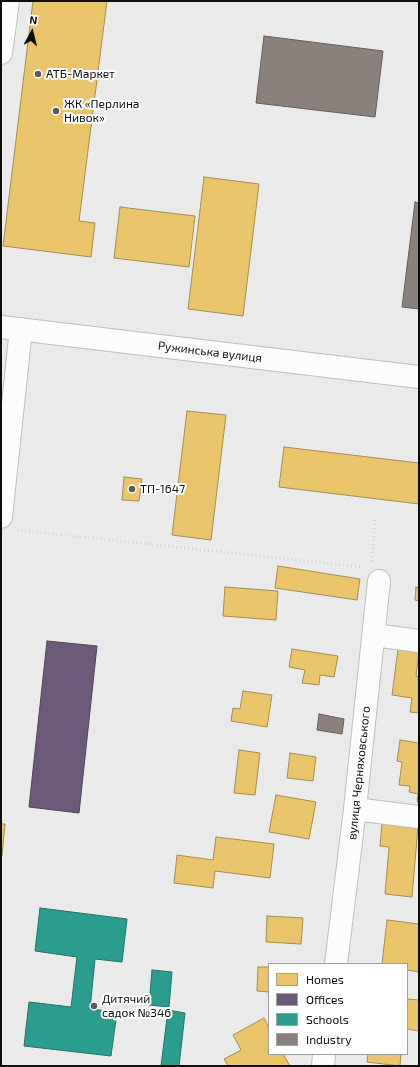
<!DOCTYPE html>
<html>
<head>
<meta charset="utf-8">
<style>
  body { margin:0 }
  #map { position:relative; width:420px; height:1067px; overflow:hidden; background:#eaeaeb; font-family:"Exo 2",sans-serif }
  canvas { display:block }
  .frame { position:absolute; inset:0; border:2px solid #0e0e0f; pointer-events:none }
  .legend { position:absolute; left:268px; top:963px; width:140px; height:92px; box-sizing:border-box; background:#fff; border:1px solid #9f9f9f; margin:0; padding:5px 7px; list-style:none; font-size:12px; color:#0e0e0f }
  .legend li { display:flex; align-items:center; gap:8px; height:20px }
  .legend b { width:20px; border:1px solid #9f9f9f }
  .north { position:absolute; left:12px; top:12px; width:40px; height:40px; -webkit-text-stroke:3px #fff; paint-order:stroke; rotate:7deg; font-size:11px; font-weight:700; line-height:16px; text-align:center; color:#0e0e0f }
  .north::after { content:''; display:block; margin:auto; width:14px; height:18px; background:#0e0e0f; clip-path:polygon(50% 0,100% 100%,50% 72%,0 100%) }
</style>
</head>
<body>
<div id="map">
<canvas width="420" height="1067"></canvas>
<div class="frame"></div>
<ul class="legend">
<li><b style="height:11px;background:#e9c46a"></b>Homes</li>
<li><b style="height:11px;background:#6d597a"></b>Offices</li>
<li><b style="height:11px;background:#2a9d8f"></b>Schools</li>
<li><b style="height:11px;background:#8a817c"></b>Industry</li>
</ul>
<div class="north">N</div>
</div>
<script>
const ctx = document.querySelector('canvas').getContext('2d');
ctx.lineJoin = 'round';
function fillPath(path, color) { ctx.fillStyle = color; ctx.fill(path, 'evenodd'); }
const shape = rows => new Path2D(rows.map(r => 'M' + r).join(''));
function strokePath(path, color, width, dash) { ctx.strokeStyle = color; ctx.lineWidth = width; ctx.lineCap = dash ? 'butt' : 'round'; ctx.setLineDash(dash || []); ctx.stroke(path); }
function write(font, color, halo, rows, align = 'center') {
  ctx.font = font + ' "Exo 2",sans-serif'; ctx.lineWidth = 4; ctx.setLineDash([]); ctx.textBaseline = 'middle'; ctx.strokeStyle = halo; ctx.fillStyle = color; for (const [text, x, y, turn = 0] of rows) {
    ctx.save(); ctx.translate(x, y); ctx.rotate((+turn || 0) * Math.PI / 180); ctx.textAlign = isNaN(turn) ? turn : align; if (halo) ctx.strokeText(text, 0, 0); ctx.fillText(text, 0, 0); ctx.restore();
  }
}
const homes = shape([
  [33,1,107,1,79,221,95,223,91,257,3,246,33,1],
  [204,177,259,184,243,316,188,309,204,177],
  [120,207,195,216,189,267,114,258,120,207],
  [187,411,226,415,211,540,172,535,187,411],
  [284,447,419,463,419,504,279,487,284,447],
  [124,477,142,479,139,501,122,500,124,477],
  [278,566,360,579,357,600,275,588,278,566],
  [225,587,278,591,276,620,223,616,225,587],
  [416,587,419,588,419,601,415,600,416,587],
  [292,649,338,656,334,677,320,675,319,685,302,683,305,670,289,667,292,649],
  [398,649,419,652,416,676,419,677,419,713,410,712,412,698,392,695,398,649],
  [243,691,272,695,267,727,231,721,233,708,240,709,243,691],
  [400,740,419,743,419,802,417,802,418,794,409,792,410,786,399,785,402,762,397,761,400,740],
  [239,750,260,753,255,795,234,793,239,750],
  [290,753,316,757,313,781,287,778,290,753],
  [276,795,316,802,309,839,269,832,276,795],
  [382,823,418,827,412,897,385,894,389,847,380,846,382,823],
  [1,824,5,824,2,856,1,856,1,824],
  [216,837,274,844,270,878,215,871,213,888,174,883,177,855,213,860,216,837],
  [267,916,303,918,301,944,266,942,267,916],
  [387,920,419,924,419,972,407,970,407,964,382,964,387,920],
  [258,967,269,967,269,992,257,991,258,967],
  [407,999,419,1000,419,1031,407,1029,407,999],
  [264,1018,269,1028,269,1054,283,1054,290,1066,228,1066,224,1059,241,1050,233,1035,264,1018],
  [368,1054,401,1054,400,1066,367,1062,368,1054]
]);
const offices = shape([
  [47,641,97,646,79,813,29,807,47,641]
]);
const schools = shape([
  [40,908,127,919,122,962,95,959,90,1009,117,1012,111,1056,24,1046,29,1002,71,1007,77,957,35,951,40,908],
  [152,970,172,972,169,1007,149,1005,152,970],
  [168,1010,185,1013,179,1066,161,1066,168,1010]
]);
const industry = shape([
  [264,36,383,51,375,117,256,103,264,36],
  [415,202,419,203,419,309,402,307,415,202],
  [319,714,344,719,342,734,317,730,319,714]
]);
const path = shape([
  [17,530,362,567],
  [372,561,375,519]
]);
const minor = shape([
  [1,53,8,1],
  [1,327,419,377],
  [1,517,21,329],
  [374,635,419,641],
  [355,809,419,817],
  [336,964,355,809,379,581],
  [323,1066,324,1054]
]);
const markers = [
  [38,74,4,"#5b5b5c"],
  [56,111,4,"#5b5b5c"],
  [132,489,4,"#5b5b5c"],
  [94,1006,4,"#5b5b5c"]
];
const poiNames = [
  ["АТБ-Маркет",46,74],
  ["ЖК «Перлина",64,104],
  ["Нивок»",64,118],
  ["ТП-1647",140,489],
  ["Дитячий",102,999],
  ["садок №346",102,1013]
];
const streetNames = [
  ["Ружинська вулиця",210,352,7],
  ["вулиця Черняховського",359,773,-84]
];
fillPath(homes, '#e9c46a');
strokePath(homes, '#a78d4f', 1);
fillPath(offices, '#6d597a');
strokePath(offices, '#50425a', 1);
fillPath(schools, '#2a9d8f');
strokePath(schools, '#227269', 1);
fillPath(industry, '#8a817c');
strokePath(industry, '#655e5b', 1);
strokePath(minor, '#bfbfc0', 24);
strokePath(path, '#d4d4d5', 2.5, [1, 3]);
strokePath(minor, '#fcfcfc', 22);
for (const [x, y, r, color] of markers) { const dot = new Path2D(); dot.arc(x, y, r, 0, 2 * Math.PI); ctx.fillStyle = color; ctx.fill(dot); strokePath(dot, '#fff', 1.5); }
write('12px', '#0e0e0f', '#fff', poiNames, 'left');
write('12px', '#0e0e0f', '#fff', streetNames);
</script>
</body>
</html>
